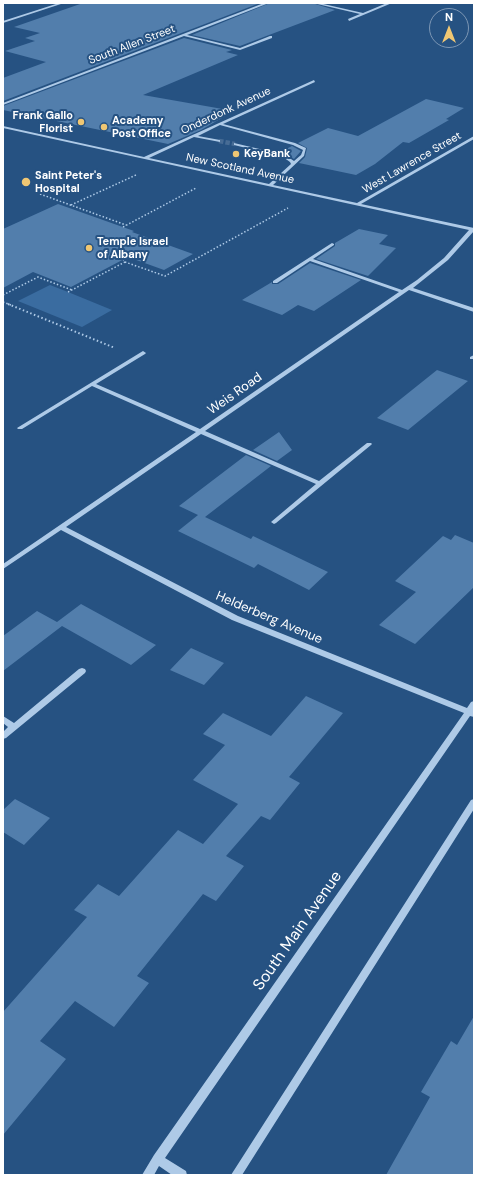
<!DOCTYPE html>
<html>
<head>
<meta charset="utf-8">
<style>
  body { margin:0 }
  #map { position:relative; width:477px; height:1178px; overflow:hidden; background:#265282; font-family:"DM Sans",sans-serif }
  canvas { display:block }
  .frame { position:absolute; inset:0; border:4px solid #fff; pointer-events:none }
  .north { position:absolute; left:429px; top:8px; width:40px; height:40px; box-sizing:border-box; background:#265282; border:1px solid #7d97b4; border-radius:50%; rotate:0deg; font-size:11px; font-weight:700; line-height:16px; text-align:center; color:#fff }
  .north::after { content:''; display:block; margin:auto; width:14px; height:18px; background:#f0c773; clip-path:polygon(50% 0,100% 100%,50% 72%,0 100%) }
</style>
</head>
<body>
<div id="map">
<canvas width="477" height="1178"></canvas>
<div class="frame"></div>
<div class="north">N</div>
</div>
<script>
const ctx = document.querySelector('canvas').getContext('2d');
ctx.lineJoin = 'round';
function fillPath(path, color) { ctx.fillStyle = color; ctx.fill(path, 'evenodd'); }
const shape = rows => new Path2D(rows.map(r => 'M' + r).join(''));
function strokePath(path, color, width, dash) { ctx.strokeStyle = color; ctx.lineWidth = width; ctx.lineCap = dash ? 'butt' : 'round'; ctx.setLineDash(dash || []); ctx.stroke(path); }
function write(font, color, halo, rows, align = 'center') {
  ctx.font = font + ' "DM Sans",sans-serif'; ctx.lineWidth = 4; ctx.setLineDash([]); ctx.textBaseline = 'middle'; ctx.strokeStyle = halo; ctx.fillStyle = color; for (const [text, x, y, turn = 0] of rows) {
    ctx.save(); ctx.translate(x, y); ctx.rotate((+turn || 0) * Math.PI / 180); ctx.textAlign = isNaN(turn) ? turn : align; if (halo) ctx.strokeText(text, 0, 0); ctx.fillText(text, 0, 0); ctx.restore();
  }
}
const green = shape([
  [50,285,68,292,112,310,82,327,18,301]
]);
const building = shape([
  [83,3,260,3,3,101,3,78,46,62,5,51,35,41,25,38,40,33,14,27],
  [270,3,312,3,335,10,240,46,192,35],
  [184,38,232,50,226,52,238,55,143,95,234,111,201,130,168,144,3,110,3,106],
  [426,99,464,108,446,119,449,120,409,143,403,142,375,164,356,175,299,163,305,157,307,148,298,143,328,128,358,136],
  [292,146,301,151,294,159,286,154,280,152],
  [58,204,134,231,132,232,193,254,164,270,128,257,71,287,33,272,3,288,3,229],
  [359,229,388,235,379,244,396,248,368,276,316,259,335,246,335,243],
  [310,263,361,280,314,311,298,305,282,315,242,300,272,282,272,284,278,284],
  [437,370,468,381,408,430,377,418],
  [279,432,292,450,277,461,253,450],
  [246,455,271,466,205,517,251,539,253,536,328,572,309,590,258,564,254,568,178,531,198,515,179,506],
  [455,535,474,543,474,587,415,644,379,625,416,592,395,581,443,536,451,540],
  [81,604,156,645,131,665,62,626,3,671,3,636,37,611,57,622],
  [191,648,224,663,204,685,170,670],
  [306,696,343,713,289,777,300,783,270,820,261,816,226,856,244,866,216,901,203,894,137,976,149,983,114,1027,75,1001,40,1041,66,1059,3,1135,3,1012,87,917,74,910,98,884,119,896,178,830,203,844,238,804,193,780,225,745,203,734,223,713,271,736],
  [15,799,50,818,24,845,3,832,3,810],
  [474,1016,474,1175,386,1175,430,1097,421,1092,451,1041,457,1045]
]);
const minorTunnel = shape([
  [219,141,235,144]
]);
const pathFar1 = shape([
  [40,194,126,225],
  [71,205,136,175],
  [123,227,196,188],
  [123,259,125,262,165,276,288,208],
  [68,292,125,262],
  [3,295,38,277,72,290],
  [3,302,11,305]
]);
const path = shape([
  [8,304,115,348]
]);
const minor = shape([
  [59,3,64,3,3,23,3,21,59,3],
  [264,3,269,3,187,35,240,48,270,36,272,36,272,38,240,50,184,36,3,105,3,103,264,3],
  [313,3,319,3,363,13,387,3,392,3,349,21,348,19,360,14,313,3],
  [314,80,315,82,223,124,295,143,306,148,304,156,273,185,357,203,474,136,474,139,361,204,474,228,474,231,448,260,413,288,474,308,474,312,409,290,205,431,319,481,367,443,371,443,372,444,371,445,276,523,274,524,271,522,316,484,201,434,66,527,238,616,467,708,471,702,474,701,474,717,470,716,165,1158,186,1171,187,1175,172,1175,159,1166,154,1175,142,1175,154,1155,464,713,232,620,61,530,3,569,3,564,196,432,92,386,22,429,18,429,17,428,143,351,146,353,145,354,96,384,200,429,399,292,310,261,277,283,273,283,273,281,332,243,334,244,334,245,313,259,402,290,417,280,444,258,469,230,3,128,3,126,144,157,314,80],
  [220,125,293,145,303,150,301,155,294,161,285,155,234,143,234,145,283,157,290,162,291,164,269,184,149,158,194,137,220,142,220,140,198,136,220,125],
  [474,355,474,359,470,359,470,357,474,355],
  [82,668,85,669,86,671,85,673,6,738,3,739,3,732,8,727,3,723,3,716,14,723,79,669,82,668],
  [474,799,474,809,242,1175,231,1175,471,800,474,799]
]);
const markers = [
  [81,122,4,"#f0c773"],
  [104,127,4,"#f0c773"],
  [236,154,4,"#f0c773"],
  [26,182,5,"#f0c773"],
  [89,248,4,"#f0c773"]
];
const farStreetnames = [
  ["South Allen Street",132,45,-21],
  ["Onderdonk Avenue",226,111,-25],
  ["West Lawrence Street",412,163,-30],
  ["New Scotland Avenue",240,169,12]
];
const farPoinames = [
  ["Frank Gallo",73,116,"right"],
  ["Florist",73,129,"right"],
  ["Academy",112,121],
  ["Post Office",112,134],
  ["KeyBank",244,154],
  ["Saint Peter's",35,176],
  ["Hospital",35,189],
  ["Temple Israel",97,242],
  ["of Albany",97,255]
];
const streetNames = [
  ["Weis Road",235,394,-35],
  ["Helderberg Avenue",269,618,23]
];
const nearStreetnames = [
  ["South Main Avenue",298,931,-55]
];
fillPath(green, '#3a6ca0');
fillPath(building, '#527eac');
strokePath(minorTunnel, '#476c95', 4.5, [4.5, 2]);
strokePath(pathFar1, '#aecae7', 1.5, [1.5, 2]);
strokePath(path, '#aecae7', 2, [1.5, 2.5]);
fillPath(minor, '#aecae7');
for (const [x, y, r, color] of markers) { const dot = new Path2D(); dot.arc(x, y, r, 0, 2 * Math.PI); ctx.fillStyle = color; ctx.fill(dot); strokePath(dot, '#265282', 1.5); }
write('11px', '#fff', '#265282', farStreetnames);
write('bold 11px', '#fff', '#265282', farPoinames, 'left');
write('13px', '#fff', '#265282', streetNames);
write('16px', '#fff', '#265282', nearStreetnames);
</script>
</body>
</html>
